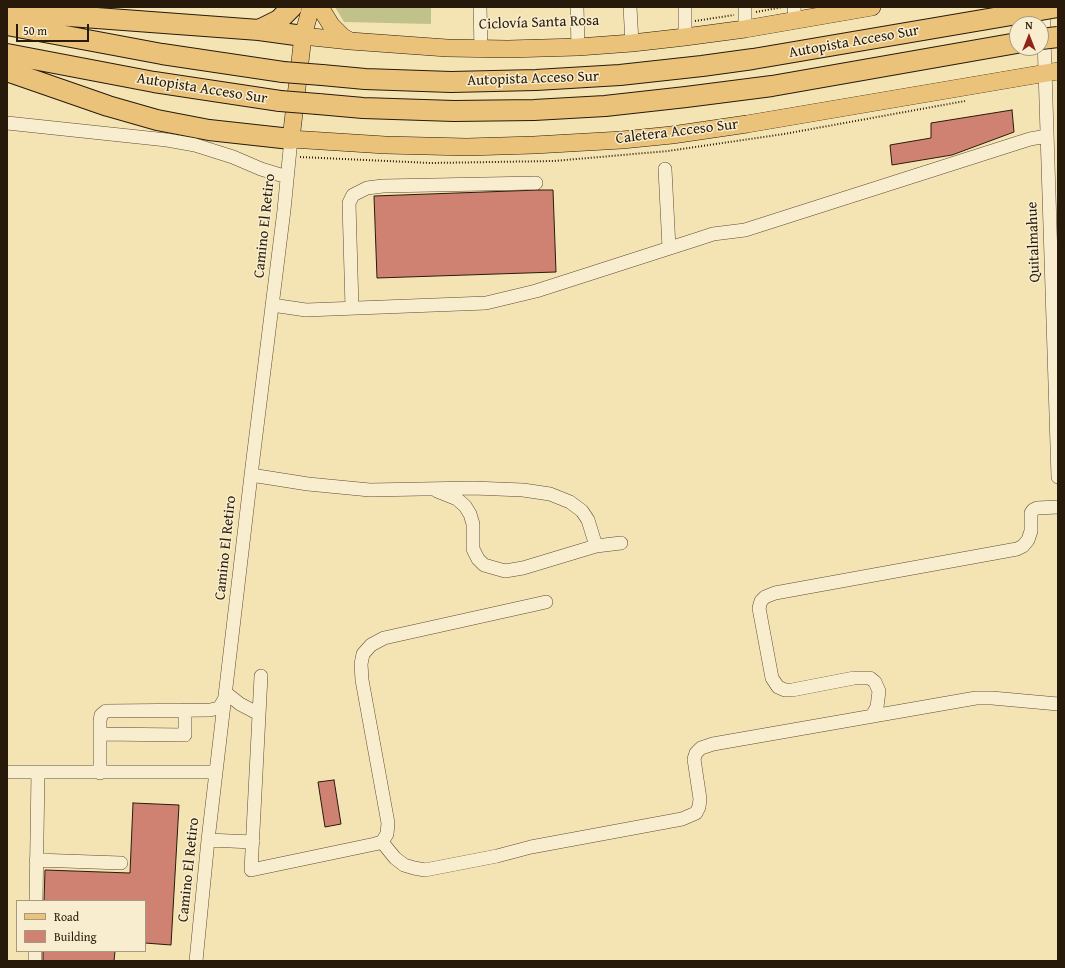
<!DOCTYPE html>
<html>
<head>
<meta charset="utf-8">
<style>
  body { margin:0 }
  #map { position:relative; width:1065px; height:968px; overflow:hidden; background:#f5e4b3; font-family:"Gentium Book Plus",serif }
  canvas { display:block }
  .frame { position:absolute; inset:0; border:8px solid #281a0b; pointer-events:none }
  .legend { position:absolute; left:16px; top:900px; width:130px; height:52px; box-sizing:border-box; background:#f8edce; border:1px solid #a59980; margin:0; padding:5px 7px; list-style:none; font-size:12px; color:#281a0b }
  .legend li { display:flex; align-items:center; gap:8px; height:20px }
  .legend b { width:20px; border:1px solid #a59980 }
  .north { position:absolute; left:1009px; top:16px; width:40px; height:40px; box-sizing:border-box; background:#f8edce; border:1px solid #a59980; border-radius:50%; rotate:0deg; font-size:11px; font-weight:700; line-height:16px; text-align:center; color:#281a0b }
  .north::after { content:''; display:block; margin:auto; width:14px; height:18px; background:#8f2418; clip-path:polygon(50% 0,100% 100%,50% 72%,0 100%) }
  .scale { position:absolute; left:16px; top:24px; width:73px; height:18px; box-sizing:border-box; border:2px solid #281a0b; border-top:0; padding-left:5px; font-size:12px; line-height:14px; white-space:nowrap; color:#281a0b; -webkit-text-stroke:3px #f8edce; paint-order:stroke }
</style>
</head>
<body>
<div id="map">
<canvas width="1065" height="968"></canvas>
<div class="frame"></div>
<ul class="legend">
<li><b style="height:5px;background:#eac27a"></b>Road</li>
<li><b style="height:11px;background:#cf8272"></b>Building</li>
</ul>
<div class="north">N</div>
<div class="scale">50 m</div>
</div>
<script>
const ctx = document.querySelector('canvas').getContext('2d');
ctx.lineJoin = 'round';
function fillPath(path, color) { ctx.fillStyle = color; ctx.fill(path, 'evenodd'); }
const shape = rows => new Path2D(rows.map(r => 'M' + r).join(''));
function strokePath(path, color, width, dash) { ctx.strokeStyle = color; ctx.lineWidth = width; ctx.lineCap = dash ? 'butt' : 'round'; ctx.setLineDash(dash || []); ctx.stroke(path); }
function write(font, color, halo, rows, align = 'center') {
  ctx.font = font + ' "Gentium Book Plus",serif'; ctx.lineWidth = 3; ctx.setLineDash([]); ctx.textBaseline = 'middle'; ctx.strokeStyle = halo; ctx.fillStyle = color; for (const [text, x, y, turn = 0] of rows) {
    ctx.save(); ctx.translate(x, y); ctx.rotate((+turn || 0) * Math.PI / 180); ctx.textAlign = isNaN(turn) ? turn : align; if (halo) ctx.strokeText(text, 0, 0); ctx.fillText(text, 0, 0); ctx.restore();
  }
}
const green = shape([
  [335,7,431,7,431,24,344,22]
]);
const building = shape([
  [1012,110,1014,132,952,155,892,165,890,145,931,138,931,123,1012,110],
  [539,190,553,190,556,272,377,278,374,196,539,190],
  [334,780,341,824,325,827,318,782,334,780],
  [133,803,179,805,171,945,145,943,145,901,44,901,45,870,130,873,133,803],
  [43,951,115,951,114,961,43,961,43,951]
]);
const path = shape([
  [756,12,783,7],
  [695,21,734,15],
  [300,157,431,163,554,161,668,151,784,134,965,101]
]);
const minor = shape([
  [480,7,481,49],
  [577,7,578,47],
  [630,7,632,43],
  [685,7,685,37],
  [745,7,745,29],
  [794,7,795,21],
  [1043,7,1058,477],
  [7,123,167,140,195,145,233,157,261,169,287,177],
  [665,169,669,248],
  [272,305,306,310,486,303,536,291,701,238,713,234,745,230,1030,139,1047,136],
  [352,308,349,203,353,195,367,188,383,186,536,183],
  [251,475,308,484,370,490,473,488,523,490,550,494,570,502,582,511,588,520,596,546,621,543],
  [437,491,457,499,465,506,470,514,473,524,473,549,478,559,484,565,505,571,523,568,596,546],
  [261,676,251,870,375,844,382,842,387,834,388,823,362,680,361,664,363,654,371,645,384,638,546,602],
  [226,693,240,704,259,714],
  [872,716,877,707,879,691,875,682,870,678,854,678,792,690,785,690,778,687,772,678,759,608,761,601,765,597,775,593,1017,549,1023,546,1028,540,1031,531,1031,513,1033,510,1037,508,1058,507],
  [100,734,185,735,185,710],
  [7,772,216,772],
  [100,773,100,721,101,715,106,711,210,710,219,708,225,698],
  [208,840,253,842],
  [382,842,395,858,404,865,414,868,425,870,497,856,531,847,682,819,696,813,699,807,700,799,694,759,696,753,701,748,713,744,976,698,992,698,1058,704],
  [36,860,121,863],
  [36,901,38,772],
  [35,961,35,951],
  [196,961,208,840,251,475,284,210,291,139]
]);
const major = shape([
  [311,7,303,36,291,139,385,145,467,147,534,145,622,140,672,135,747,124,1058,71],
  [320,7,331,25,343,37,350,41],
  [303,36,350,41,447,48,508,49,578,47,632,43,685,37,745,29,872,7]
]);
const highway = shape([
  [7,10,56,15,259,30,303,36],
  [7,25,162,54,283,72],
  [259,30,279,20,292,7],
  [7,54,154,82,280,101],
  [7,71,108,106,157,120,209,130,291,139],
  [322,75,365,79,451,82,536,80,620,75,702,66,753,59,1029,12],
  [318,104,363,108,454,111,534,110,605,106,686,97,772,86,1017,43]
]);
const highwayBridge = shape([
  [1029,12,1058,7],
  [1041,39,1058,37],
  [283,72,322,75],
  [280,101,318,104]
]);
const streetNames = [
  ["Ciclovía Santa Rosa",539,23,-2],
  ["Autopista Acceso Sur",854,42,-10],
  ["Autopista Acceso Sur",533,79,-2],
  ["Autopista Acceso Sur",202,89,9],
  ["Caletera Acceso Sur",677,132,-7],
  ["Camino El Retiro",265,226,-84],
  ["Quitalmahue",1034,242,-92],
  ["Camino El Retiro",226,548,-84],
  ["Camino El Retiro",189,870,-84]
];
fillPath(green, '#c1c289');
fillPath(building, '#cf8272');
strokePath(building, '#281a0b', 1);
strokePath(minor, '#5b4c35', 14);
strokePath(major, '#281a0b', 18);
strokePath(highway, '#281a0b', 22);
strokePath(path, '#281a0b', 2, [1, 2]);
strokePath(minor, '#f8edce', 13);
strokePath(major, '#eac27a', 17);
strokePath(highway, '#eac27a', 20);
strokePath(highwayBridge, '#281a0b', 22, []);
strokePath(highwayBridge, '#eac27a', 20);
write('15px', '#281a0b', '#f8edce', streetNames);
</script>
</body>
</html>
